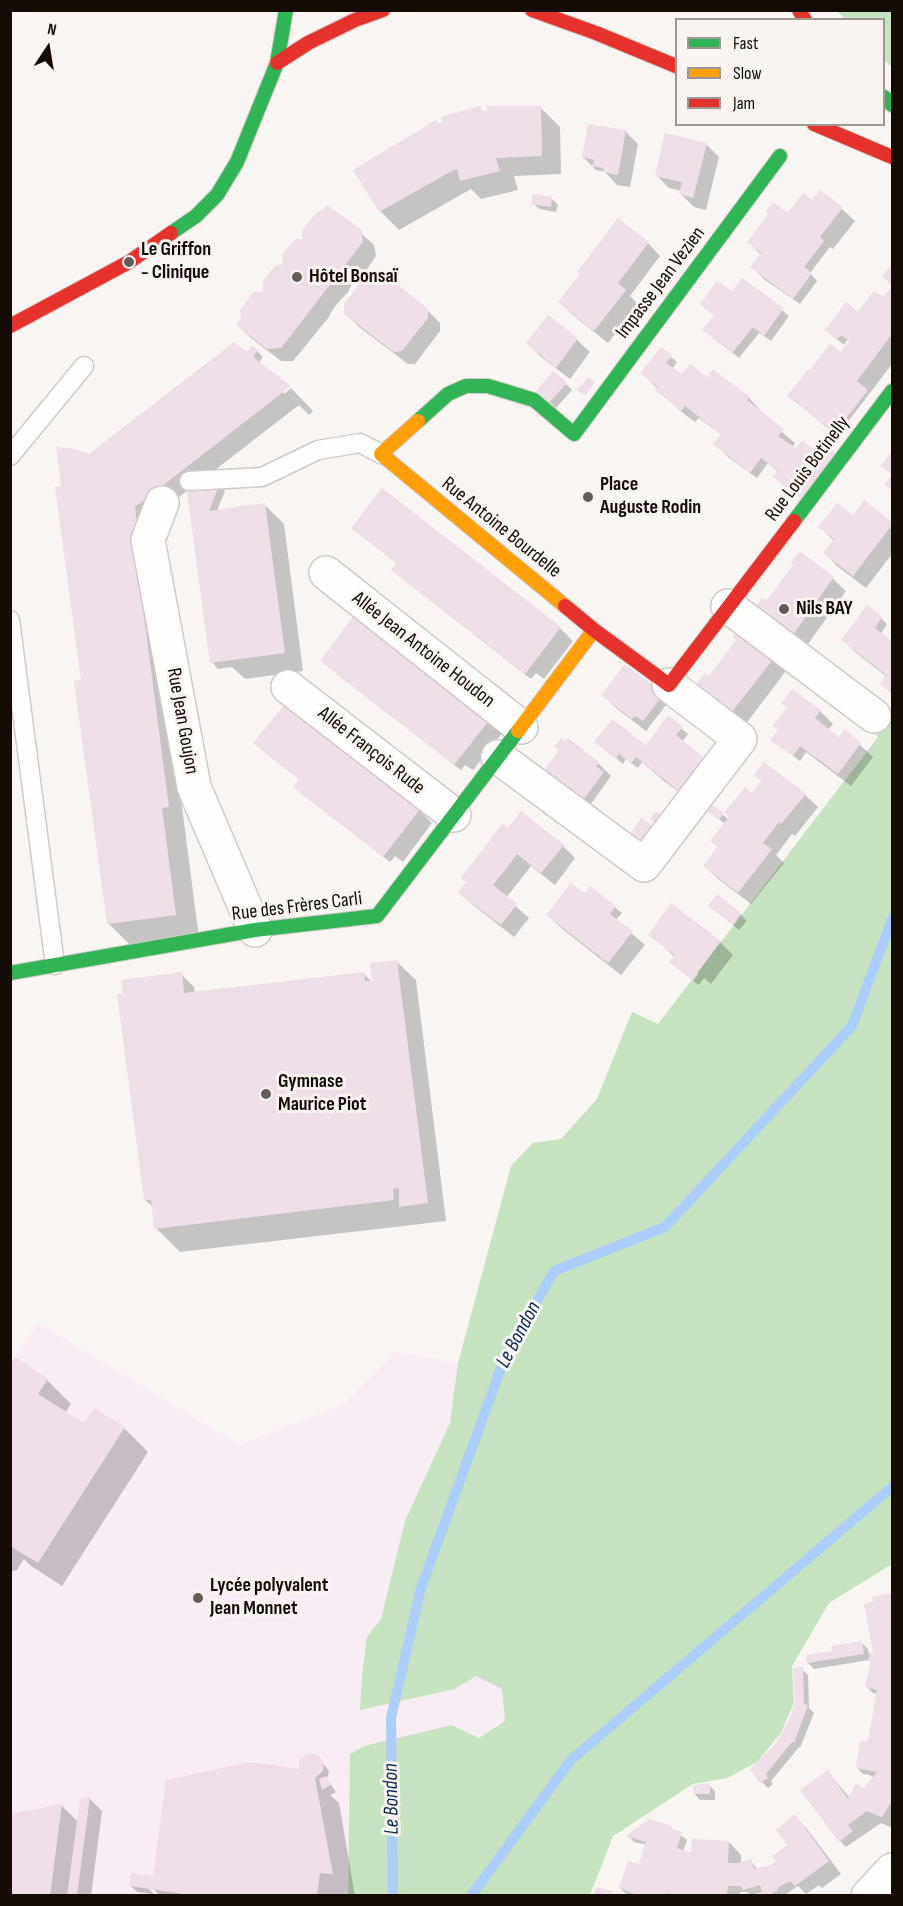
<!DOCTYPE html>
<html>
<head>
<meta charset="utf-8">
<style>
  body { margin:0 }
  #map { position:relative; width:903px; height:1906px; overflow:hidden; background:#f8f5f3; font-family:"Sofia Sans Condensed",sans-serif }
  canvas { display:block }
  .frame { position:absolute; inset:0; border:12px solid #150b07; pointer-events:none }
  .legend { position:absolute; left:675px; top:18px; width:210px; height:108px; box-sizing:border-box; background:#faf4f1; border:2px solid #9e9793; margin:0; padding:8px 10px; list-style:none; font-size:18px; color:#150b07 }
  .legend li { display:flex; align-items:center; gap:12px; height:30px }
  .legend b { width:30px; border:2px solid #9e9793 }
  .north { position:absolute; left:18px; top:18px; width:60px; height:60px; -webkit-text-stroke:4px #faf4f1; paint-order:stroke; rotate:12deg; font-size:16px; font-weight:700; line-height:24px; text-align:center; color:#150b07 }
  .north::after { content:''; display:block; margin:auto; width:21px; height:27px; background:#150b07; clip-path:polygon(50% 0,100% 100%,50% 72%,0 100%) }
</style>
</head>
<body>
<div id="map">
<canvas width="903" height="1906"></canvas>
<div class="frame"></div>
<ul class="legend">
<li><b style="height:8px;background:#30b455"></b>Fast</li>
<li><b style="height:8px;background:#ff9f0a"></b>Slow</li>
<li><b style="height:8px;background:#e5322d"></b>Jam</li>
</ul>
<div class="north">N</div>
</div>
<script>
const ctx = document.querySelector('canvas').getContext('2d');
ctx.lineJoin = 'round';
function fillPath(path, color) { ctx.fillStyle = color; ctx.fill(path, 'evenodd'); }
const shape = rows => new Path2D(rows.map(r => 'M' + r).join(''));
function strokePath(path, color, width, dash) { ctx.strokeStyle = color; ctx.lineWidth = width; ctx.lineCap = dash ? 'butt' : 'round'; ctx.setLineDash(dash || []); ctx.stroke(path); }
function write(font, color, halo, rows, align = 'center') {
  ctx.font = font + ' "Sofia Sans Condensed",sans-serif'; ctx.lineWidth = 6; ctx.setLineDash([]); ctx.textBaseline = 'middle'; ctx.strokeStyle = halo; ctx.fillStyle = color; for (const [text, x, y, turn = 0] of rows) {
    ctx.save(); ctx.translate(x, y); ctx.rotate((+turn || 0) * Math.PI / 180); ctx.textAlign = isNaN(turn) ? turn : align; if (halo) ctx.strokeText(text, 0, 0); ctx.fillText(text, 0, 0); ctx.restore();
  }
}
const education = shape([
  [38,1323,239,1445,343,1405,395,1352,458,1363,450,1423,405,1521,381,1619,367,1637,362,1675,360,1710,455,1689,476,1675,502,1689,505,1721,479,1738,452,1725,364,1746,350,1754,348,1895,11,1895,10,1365]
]);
const green = shape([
  [837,11,892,11,892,67,884,60,884,20,845,19],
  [892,707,892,1564,829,1603,792,1666,794,1703,781,1733,757,1762,727,1778,693,1784,613,1836,590,1895,348,1896,350,1754,364,1746,452,1725,479,1738,505,1721,502,1689,476,1676,455,1689,360,1710,362,1675,367,1637,381,1619,405,1521,450,1423,458,1363,511,1166,533,1143,561,1139,597,1099,632,1012,658,1024,878,737,873,732]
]);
const shadow = shape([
  [541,108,560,127,561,174,514,176,518,190,481,199,471,189,399,230,381,212,355,170,439,124,484,112],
  [625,131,638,144,630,187,617,185,605,172,596,170,583,157],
  [706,144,719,157,706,210,694,207,681,194,682,191,669,188,656,175],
  [820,192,842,209,855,221,833,249,830,247,810,273,817,281,800,304,765,280,752,267,761,255,749,242,788,215,812,202],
  [552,199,558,205,556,212,539,209,533,203],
  [360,232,374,245,376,256,361,278,357,279,349,289,349,291,336,305,330,314,329,317,293,361,281,361,251,338,238,325,265,294],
  [648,243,660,256,630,296,638,304,608,343,573,315,560,302,581,275],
  [892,289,892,364,837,436,807,411,810,373,841,354,850,342,848,339,844,345,833,336,858,314,885,299],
  [772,302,789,316,771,341,759,333,739,358,704,330],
  [427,310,440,323,440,331,415,364,408,364,359,327,346,314],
  [548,317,577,340,590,352,570,379,540,356,528,343],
  [661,349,677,362,672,369,682,376,708,379,749,398,761,411,760,413,795,443,792,448,808,504,775,477,779,473,768,463,757,478,728,457,715,444,722,435,699,418,695,422,679,410,642,373],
  [257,351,263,357,259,363,282,391,284,394,291,388,313,411,309,415,299,405,193,487,219,485,225,491,217,511,265,505,284,524,303,671,245,679,232,667,218,669,212,662,188,490,154,517,148,545,199,938,133,948,109,924,83,681,65,488,91,456,254,360,255,358,249,352],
  [566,384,572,390,556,408,538,391],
  [864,502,892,524,892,554,866,588,837,566,825,553,834,541,820,527,853,517],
  [359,534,560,628,573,641,544,679,536,673,531,679,399,576,393,570,397,563],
  [800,553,833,579,846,591,803,651,767,602,795,565],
  [355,616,503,732,473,770,465,765,461,770,328,667],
  [881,618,887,624,880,635,892,644,892,694,882,683,887,677,855,652,843,640],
  [738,640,789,667,745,725,710,699,710,678],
  [625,666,669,701,646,731,616,708,603,695],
  [788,708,820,711,833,724,828,730,840,739,845,731,873,757,851,786,806,752,800,761,772,740,780,730],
  [668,717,688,734,682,742,692,802,664,781,642,762,638,768,626,759,623,764,596,742,646,747],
  [566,744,598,763,611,776,591,804,559,782,547,769],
  [301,793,419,810,432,823,403,862,395,856,390,862],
  [752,794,805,795,818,807,795,836,792,834,776,855,784,863,751,904,717,878,705,866,719,848,712,841,725,824,709,811,713,807,728,819,732,819],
  [508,830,563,846,575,858,555,885,531,866,506,898,529,918,514,937,473,905,460,892],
  [591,888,622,913,616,920,645,945,621,975,561,928,548,915,590,899],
  [717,912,739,913,746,920,746,922,739,930],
  [650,934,720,942,733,955,711,984,704,978,699,985,693,981,699,973,695,973,691,979,677,968,671,962,675,957],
  [397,962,416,980,446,1221,180,1252,156,1228,154,1208,145,1200,181,974,194,987,195,994,363,973,374,984],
  [16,1359,47,1380,71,1404,65,1413,85,1425,124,1428,148,1452,62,1586,31,1566,24,1559,17,1570,10,1572,10,1367],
  [892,1594,892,1807,891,1807,892,1828,881,1823,846,1847,840,1841,828,1772,850,1798,871,1794,874,1779,870,1775,863,1774,857,1768,869,1743,878,1694,873,1693,867,1687,872,1663,869,1660,814,1669,808,1663,862,1643,868,1649,869,1654,875,1654,875,1607,874,1598],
  [802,1669,808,1675,809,1708,814,1713,800,1748,799,1747,771,1781,773,1784,768,1788,762,1782,775,1746,793,1715],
  [317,1756,329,1771,327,1779,336,1792,330,1795,339,1803,355,1896,160,1896,152,1887,147,1887,154,1894,137,1892,131,1886,152,1877],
  [709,1785,715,1791,715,1800,700,1800,694,1793],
  [89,1798,102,1811,91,1896,10,1896,61,1805,78,1822],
  [795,1816,807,1829,841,1874,822,1888,819,1885,806,1894,798,1886,783,1896,764,1896,763,1892,751,1895,747,1892,740,1892,740,1896,628,1896,620,1888,640,1866,647,1845,634,1842,629,1836,671,1828,687,1840,683,1852,692,1855,729,1842,741,1855,741,1863,750,1860,758,1870,776,1863,789,1845]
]);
const stream = shape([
  [393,1896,391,1718,421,1588,504,1360,554,1271,665,1227,852,1026,892,919],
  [471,1896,571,1760,892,1487]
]);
const building = shape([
  [480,106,483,111,487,110,487,106,541,106,542,156,496,158,500,171,460,181,457,169,450,172,379,212,353,170,436,120,439,123,443,122,441,117],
  [588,124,626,130,618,175,603,172,604,168,592,166,594,160,582,157],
  [665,133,707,143,693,198,679,194,682,182,655,176],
  [820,190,843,207,820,237,824,241,804,267,812,273,793,299,750,267,761,253,747,242,768,214,766,211,773,202,788,213,803,193,812,200],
  [533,194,552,197,551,207,531,204],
  [327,205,361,229,363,242,281,348,267,349,236,325,241,319,240,310,253,292,263,292,263,281,275,266,283,264,282,255,295,239,302,239,302,230,317,212,322,210],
  [618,218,649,242,618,283,626,290,594,331,558,302,580,274,577,272],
  [892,264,892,285,882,277],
  [379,269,428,309,428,318,402,351,394,352,344,314,344,304,370,270],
  [742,278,784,308,764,336,753,327,732,353,702,330,714,316,700,304,717,281,732,291],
  [892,286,892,334,857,381,868,390,835,433,787,396,808,369,809,371,830,344,841,352,849,341,841,335,837,340,825,330,846,302,858,312,874,291,884,297],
  [548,315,578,338,556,368,526,343],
  [234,342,247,352,252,346,258,350,253,357,291,386,135,507,138,532,133,533,169,807,162,808,176,915,107,924,74,681,81,680,55,487,61,486,56,447,70,448,89,454],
  [661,347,672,355,666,363,682,374,690,364,707,377,713,369,750,397,747,400,784,429,778,436,796,448,802,441,814,449,819,441,835,453,802,499,773,477,778,471,761,458,750,473,713,444,721,434,685,406,681,411,655,390,658,387,640,373],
  [553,371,567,383,549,403,536,391],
  [588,377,595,382,585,396,577,390],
  [892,451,892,474,881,466],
  [892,475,892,490,885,484],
  [220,483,209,511,265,503,285,653,210,663,187,492,189,486],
  [382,488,561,627,525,674,391,570,396,562,351,528],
  [864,500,892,522,892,525,853,576,823,553,834,539,818,527,837,503,853,515],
  [800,551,834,577,790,639,753,611,762,598,767,600,793,565,791,562],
  [867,605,882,617,875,628,892,642,892,693,880,684,886,675,841,640],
  [355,614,491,718,454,765,320,661],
  [742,626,778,653,731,713,695,686,705,673,709,676,736,640,733,637],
  [625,664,664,694,643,721,635,716,632,719,601,695],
  [792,689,821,710,815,718,839,737,845,729,861,743,838,774,800,746,793,756,770,740,778,730,773,726,787,707,781,703],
  [285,704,420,809,383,857,293,787,299,780,253,743],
  [668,715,683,727,676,735,712,764,686,797,636,757,631,763,619,754,616,759,594,742,612,719,646,745],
  [561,738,565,741,568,738,599,762,596,766,604,772,584,799,545,769,559,750,554,747],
  [764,762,806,794,781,824,779,822,763,843,772,849,738,893,703,866,718,846,710,841,729,817,724,813,745,787,752,793,761,781,754,775],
  [712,805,724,813,719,820,707,811],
  [521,811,564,845,541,873,517,854,506,869,493,885,517,904,501,925,458,893,466,882,461,878,502,824,508,828],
  [656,811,668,820,661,827,650,819],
  [641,818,658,830,647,845,631,833],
  [571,883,585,893,590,886,616,906,610,914,633,931,608,963,546,915],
  [717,894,740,912,740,915,733,925,708,906],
  [671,903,721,941,692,980,669,962,675,955,648,935],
  [397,960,428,1203,399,1207,399,1188,393,1189,394,1200,154,1229,151,1200,144,1200,117,994,123,993,121,980,182,972,184,993,364,972,365,981,372,981,370,963],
  [15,1357,48,1379,38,1394,84,1423,94,1408,125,1427,38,1563,10,1546,10,1365],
  [892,1593,892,1801,882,1817,867,1811,848,1825,853,1831,839,1842,800,1790,828,1770,848,1799,856,1783,864,1788,877,1772,856,1768,860,1741,868,1741,877,1690,865,1687,871,1662,868,1661,870,1653,873,1652,864,1604,873,1602,872,1597],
  [862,1641,864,1654,807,1663,806,1655,832,1651,831,1646],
  [803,1667,804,1704,808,1705,794,1743,792,1742,766,1774,768,1778,760,1783,750,1769,774,1745,781,1735,791,1715,795,1702,793,1668],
  [308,1753,318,1755,324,1763,323,1771,315,1778,333,1874,320,1873,317,1896,198,1896,129,1886,131,1873,153,1876,166,1780,250,1762,299,1769,300,1759],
  [326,1776,331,1785,322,1790,319,1779],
  [710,1783,710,1794,693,1794,693,1786,695,1785],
  [90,1797,77,1896,67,1896,80,1799],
  [62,1804,50,1896,10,1896,10,1814],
  [795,1814,829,1861,795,1886,790,1881,777,1888,778,1890,767,1896,763,1896,760,1885,743,1890,741,1886,728,1886,727,1896,690,1896,666,1893,665,1896,640,1896,619,1888,628,1861,639,1864,646,1842,626,1836,649,1819,672,1826,671,1829,682,1832,677,1848,691,1853,692,1839,729,1841,728,1863,737,1863,751,1859,754,1869,770,1865,776,1861,772,1856,787,1845,776,1830],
  [596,1887,613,1891,611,1896,594,1896]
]);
const lane = shape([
  [10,456,84,366],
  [189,481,262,477,318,450,360,443,381,454],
  [10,620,55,965]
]);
const street = shape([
  [162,503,148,540,194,787,255,930],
  [326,573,521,727],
  [728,606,874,716],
  [288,687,454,815],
  [498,757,644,865,740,739,669,685],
  [868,1896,892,1870]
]);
const fast = shape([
  [884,97,892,105],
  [171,233,196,216,217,195,237,162,277,63,286,10],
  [418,421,448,394,466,386,488,386,534,400,574,434,780,156],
  [794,521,892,391],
  [10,973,255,930,377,916,518,731]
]);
const slow = shape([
  [418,421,381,454,565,606],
  [518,731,594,630]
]);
const jam = shape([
  [532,10,596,33,676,66],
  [799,10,805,20],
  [277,63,308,43,355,20,383,10],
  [814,124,892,157],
  [10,326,129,262,171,233],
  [565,606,594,630,669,685,794,521]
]);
const markers = [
  [129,262,6,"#645d5a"],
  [297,277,6,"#645d5a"],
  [588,497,6,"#645d5a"],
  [784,609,6,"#645d5a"],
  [266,1094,6,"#645d5a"],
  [198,1598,6,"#645d5a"]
];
const poiNames = [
  ["Le Griffon",141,250],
  ["- Clinique",141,273],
  ["Hôtel Bonsaï",309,277],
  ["Place",600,485],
  ["Auguste Rodin",600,508],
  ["Nils BAY",796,609],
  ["Gymnase",278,1082],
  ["Maurice Piot",278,1105],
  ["Lycée polyvalent",210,1586],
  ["Jean Monnet",210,1609]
];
const streetNames = [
  ["Impasse Jean Vezien",661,283,-53],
  ["Rue Louis Botinelly",808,469,-53],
  ["Rue Antoine Bourdelle",501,528,39],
  ["Allée Jean Antoine Houdon",423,650,38],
  ["Rue Jean Goujon",182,721,80],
  ["Allée François Rude",371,751,38],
  ["Rue des Frères Carli",297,907,-7]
];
const waterNames = [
  ["Le Bondon",519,1335,-62],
  ["Le Bondon",392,1799,-91]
];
fillPath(education, '#f8ecf5');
fillPath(green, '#c6e2c0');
fillPath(shadow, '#0003');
strokePath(stream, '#accefb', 10);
fillPath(building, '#eedee7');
strokePath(lane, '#d0cac6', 21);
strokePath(street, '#d0cac6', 36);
strokePath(fast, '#d0cac6', 16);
strokePath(slow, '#d0cac6', 16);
strokePath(jam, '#d0cac6', 16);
strokePath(lane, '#fefefd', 18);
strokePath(street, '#fefefd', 33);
strokePath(fast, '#30b455', 14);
strokePath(slow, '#ff9f0a', 14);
strokePath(jam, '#e5322d', 14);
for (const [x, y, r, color] of markers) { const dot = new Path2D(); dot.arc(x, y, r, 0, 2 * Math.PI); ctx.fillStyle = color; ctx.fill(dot); strokePath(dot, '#faf4f1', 2); }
write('bold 20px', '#150b07', '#faf4f1', poiNames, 'left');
write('20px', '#150b07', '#faf4f1', streetNames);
write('italic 21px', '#082951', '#faf4f1', waterNames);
</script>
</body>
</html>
